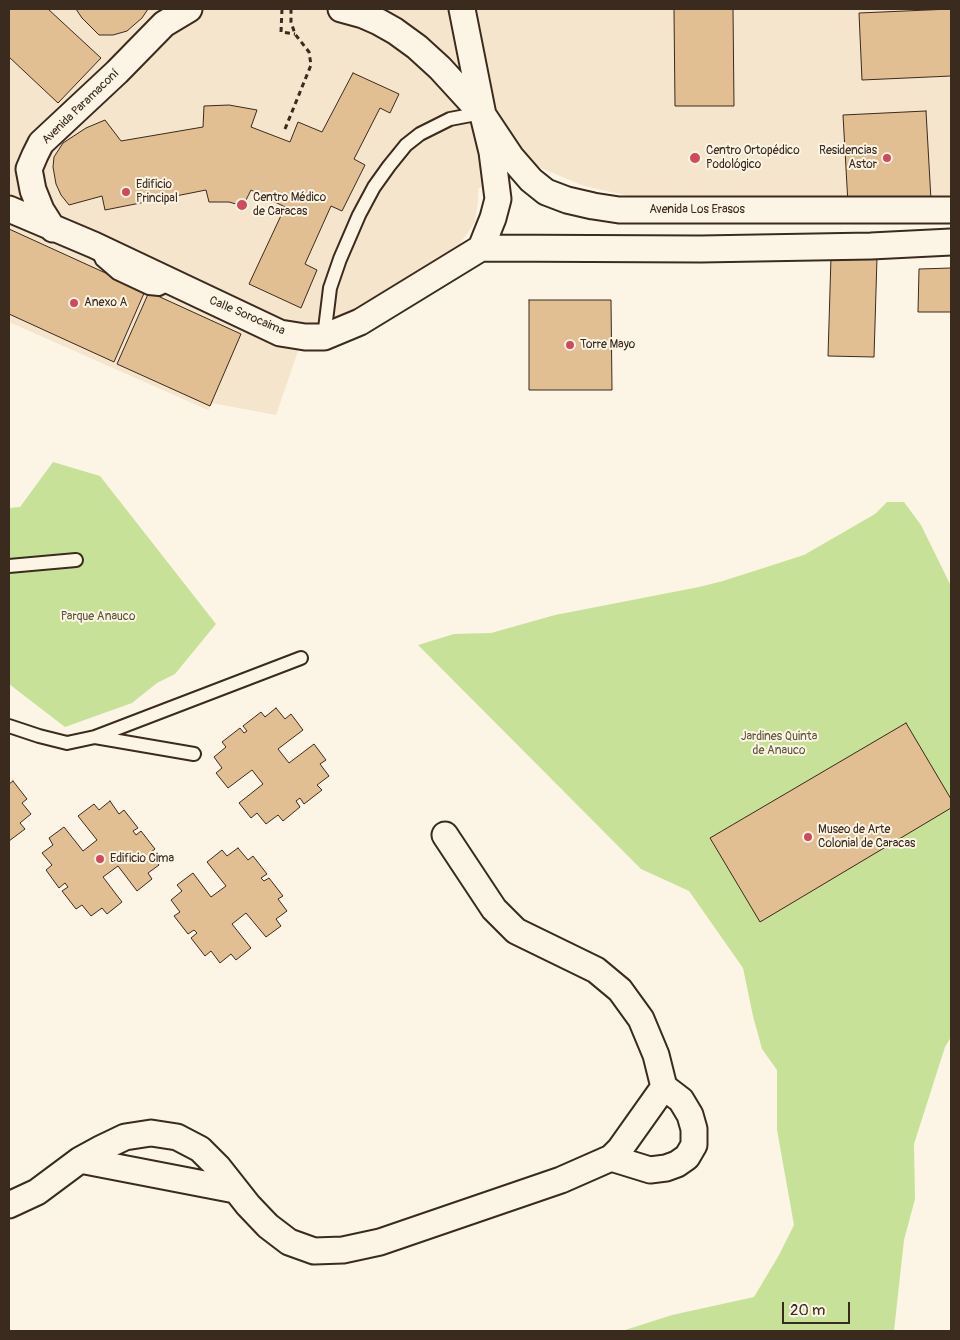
<!DOCTYPE html>
<html>
<head>
<meta charset="utf-8">
<style>
  body { margin:0 }
  #map { position:relative; width:960px; height:1340px; overflow:hidden; background:#fcf5e5; font-family:Pangolin,sans-serif }
  canvas { display:block }
  .frame { position:absolute; inset:0; border:10px solid #3b2a1e; pointer-events:none }
  .scale { position:absolute; left:782px; top:1302px; width:68px; height:22px; box-sizing:border-box; border:2px solid #3b2a1e; border-top:0; padding-left:6px; font-size:15px; line-height:18px; white-space:nowrap; color:#3b2a1e; -webkit-text-stroke:4px #fcf5e5; paint-order:stroke }
</style>
</head>
<body>
<div id="map">
<canvas width="960" height="1340"></canvas>
<div class="frame"></div>
<div class="scale">20 m</div>
</div>
<script>
const ctx = document.querySelector('canvas').getContext('2d');
ctx.lineJoin = 'round';
function fillPath(path, color) { ctx.fillStyle = color; ctx.fill(path, 'evenodd'); }
const shape = rows => new Path2D(rows.map(r => 'M' + r).join(''));
function strokePath(path, color, width, dash) { ctx.strokeStyle = color; ctx.lineWidth = width; ctx.lineCap = dash ? 'butt' : 'round'; ctx.setLineDash(dash || []); ctx.stroke(path); }
function write(font, color, halo, rows, align = 'center') {
  ctx.font = font + ' Pangolin,sans-serif'; ctx.lineWidth = 4; ctx.setLineDash([]); ctx.textBaseline = 'middle'; ctx.strokeStyle = halo; ctx.fillStyle = color; for (const [text, x, y, turn = 0] of rows) {
    ctx.save(); ctx.translate(x, y); ctx.rotate((+turn || 0) * Math.PI / 180); ctx.textAlign = isNaN(turn) ? turn : align; if (halo) ctx.strokeText(text, 0, 0); ctx.fillText(text, 0, 0); ctx.restore();
  }
}
const built = shape([
  [9,9,951,9,951,210,638,198,584,186,527,162,478,189,478,201,475,222,458,247,433,266,390,291,345,314,313,325,307,325,276,415,212,403,208,410,9,322]
]);
const green = shape([
  [53,462,100,476,216,624,175,674,157,683,132,703,65,727,9,684,9,508,20,507],
  [887,502,904,502,921,525,951,586,951,1037,945,1047,914,1144,915,1199,904,1240,894,1331,622,1331,672,1315,754,1297,779,1255,794,1225,777,1130,777,1070,762,1049,753,1016,743,968,689,891,641,869,418,645,454,634,491,633,555,615,699,587,723,581,804,555,875,514]
]);
const building = shape([
  [9,9,48,9,101,58,58,103,9,57,9,9],
  [76,9,148,9,142,18,127,31,113,35,99,35,82,18,76,9],
  [674,9,733,9,734,106,675,106,674,9],
  [951,9,951,76,862,80,859,13,951,9],
  [353,73,399,94,390,113,380,108,354,159,365,165,342,211,331,206,305,264,317,270,301,308,249,284,285,207,251,190,243,206,229,202,209,202,206,190,105,210,102,196,69,205,61,195,56,184,53,167,54,157,63,143,86,128,105,120,121,141,203,127,204,106,229,105,257,110,251,127,290,142,298,122,322,132,353,73],
  [926,111,931,200,848,204,843,115,926,111],
  [9,229,145,291,114,362,9,314,9,229],
  [831,257,877,258,874,357,828,356,831,257],
  [951,268,951,312,918,312,919,269,951,268],
  [149,292,241,334,210,406,117,364,149,292],
  [529,300,611,300,612,390,529,390,529,300],
  [276,708,285,719,291,714,303,730,278,749,289,763,314,744,326,760,320,764,329,776,317,785,322,790,304,804,300,798,296,801,300,807,283,821,278,815,266,824,257,813,251,818,239,803,263,784,252,770,228,788,216,773,222,768,214,757,226,747,222,742,240,728,244,733,247,731,243,726,261,712,265,717,276,708],
  [906,723,951,799,951,808,760,922,710,838,906,723],
  [13,781,27,799,22,803,31,814,20,823,25,829,9,841,9,784,13,781],
  [110,801,119,814,124,810,138,828,133,831,136,835,141,831,155,849,150,853,159,865,148,873,152,879,137,891,118,866,103,877,122,902,107,914,102,908,91,916,82,905,76,909,62,891,68,887,65,883,59,888,46,870,52,865,42,853,53,845,49,838,64,827,83,851,97,840,78,816,94,804,99,810,110,801],
  [238,848,248,860,253,856,267,874,261,878,264,881,269,878,283,896,278,899,287,911,276,919,281,926,266,937,246,913,232,924,251,948,236,960,231,954,220,963,211,951,205,956,191,938,197,933,194,930,188,934,174,916,180,912,171,900,182,891,177,885,193,873,211,897,226,886,207,862,222,850,227,856,238,848]
]);
const path = shape([
  [282,9,281,32,295,34],
  [285,129,311,65,309,52,295,34,291,22,291,9]
]);
const lane = shape([
  [98,251,102,260,117,273,149,288,159,289,173,282],
  [324,337,330,288,340,259,359,215,374,187,389,166,406,145,420,134,450,119,471,115,483,115],
  [9,566,76,560],
  [9,726,39,736,67,743,95,737,301,658],
  [95,737,194,754]
]);
const street = shape([
  [341,9,363,15,379,22,395,31,417,47,440,68,483,115,511,157,531,180,546,192,567,200,593,206,619,210,951,210],
  [462,9,483,115,492,152,498,199,493,218,481,248],
  [9,209,94,245,280,333,305,337,324,337,360,322,481,248],
  [53,229,41,210,33,190,29,169,35,155,41,143,117,72,164,24,189,9],
  [481,248,701,249,871,246,951,242],
  [611,1158,650,1170,666,1168,677,1164,687,1157,694,1145,694,1129,690,1115,681,1100,664,1087],
  [80,1160,235,1190],
  [9,1205,37,1192,80,1160,102,1148,125,1137,151,1133,177,1137,200,1149,218,1167,248,1205,268,1226,289,1242,314,1251,343,1250,380,1242,561,1180,611,1158,620,1149,664,1087,656,1055,641,1019,620,990,596,970,516,931,494,909,445,835]
]);
const markers = [
  [695,158,6,"#d1495b"],
  [887,158,5,"#d1495b"],
  [126,192,5,"#d1495b"],
  [242,205,6,"#d1495b"],
  [74,303,5,"#d1495b"],
  [570,345,5,"#d1495b"],
  [808,837,5,"#d1495b"],
  [100,859,5,"#d1495b"]
];
const streetNames = [
  ["Avenida Paramaconí",81,107,-44],
  ["Avenida Los Erasos",697,210],
  ["Calle Sorocaima",247,316,23]
];
const poiNames = [
  ["Centro Ortopédico",706,151],
  ["Podológico",706,165],
  ["Residencias",877,151,"right"],
  ["Astor",877,165,"right"],
  ["Edificio",136,185],
  ["Principal",136,199],
  ["Centro Médico",253,198],
  ["de Caracas",253,212],
  ["Anexo A",84,303],
  ["Torre Mayo",580,345],
  ["Museo de Arte",818,830],
  ["Colonial de Caracas",818,844],
  ["Edificio Cima",110,859]
];
const parkNames = [
  ["Parque Anauco",98,617],
  ["Jardines Quinta",779,737],
  ["de Anauco",779,751]
];
fillPath(built, '#f4e5cc');
fillPath(green, '#c7e298');
fillPath(building, '#e1bf93');
strokePath(building, '#3b2a1e', 1);
strokePath(lane, '#3b2a1e', 16);
strokePath(street, '#3b2a1e', 29);
strokePath(path, '#3b2a1e', 3, [5, 4]);
strokePath(lane, '#fcf5e5', 12);
strokePath(street, '#fcf5e5', 25);
for (const [x, y, r, color] of markers) { const dot = new Path2D(); dot.arc(x, y, r, 0, 2 * Math.PI); ctx.fillStyle = color; ctx.fill(dot); strokePath(dot, '#fcf5e5', 2); }
write('12px', '#3b2a1e', '#fcf5e5', streetNames);
write('12px', '#3b2a1e', '#fcf5e5', poiNames, 'left');
write('12px', '#5e583c', '#fcf5e5', parkNames);
</script>
</body>
</html>
